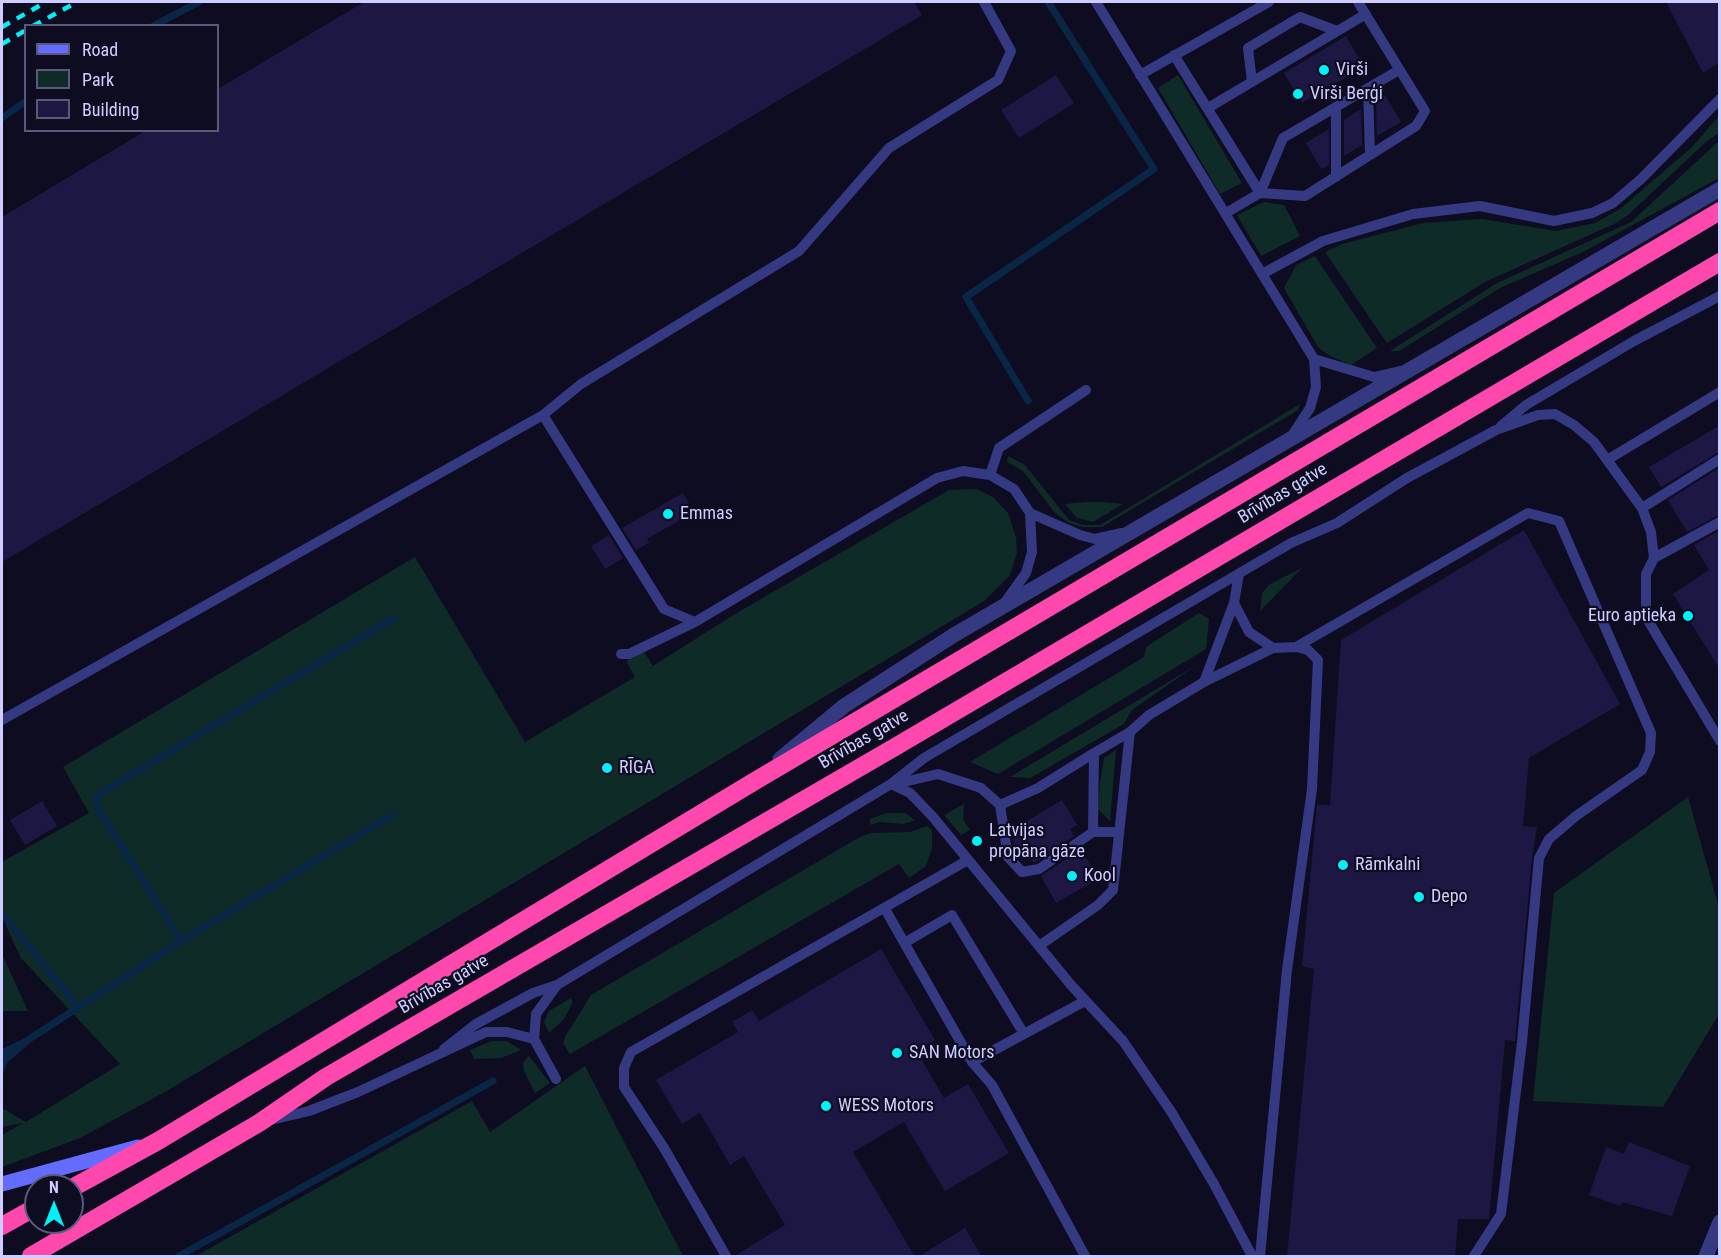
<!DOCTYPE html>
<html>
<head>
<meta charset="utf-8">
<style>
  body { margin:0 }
  #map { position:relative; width:1721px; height:1258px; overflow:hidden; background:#0e0c21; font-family:"Roboto Condensed",sans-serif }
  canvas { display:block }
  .frame { position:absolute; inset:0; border:3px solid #cecdff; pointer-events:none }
  .legend { position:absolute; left:24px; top:24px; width:195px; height:108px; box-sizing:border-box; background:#0e0c21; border:2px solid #5b597a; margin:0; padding:8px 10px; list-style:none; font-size:18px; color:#cecdff }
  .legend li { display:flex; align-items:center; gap:12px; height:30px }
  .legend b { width:30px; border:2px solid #5b597a }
  .north { position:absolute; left:24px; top:1174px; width:60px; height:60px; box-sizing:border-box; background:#0e0c21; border:2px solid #5b597a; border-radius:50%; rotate:0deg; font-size:16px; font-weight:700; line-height:24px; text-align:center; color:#cecdff }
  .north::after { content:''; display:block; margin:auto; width:21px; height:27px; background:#00f2f8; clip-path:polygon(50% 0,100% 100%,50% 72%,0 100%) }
</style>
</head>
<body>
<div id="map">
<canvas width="1721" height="1258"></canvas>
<div class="frame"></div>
<ul class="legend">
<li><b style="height:8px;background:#646cff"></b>Road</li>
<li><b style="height:16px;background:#0f2b28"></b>Park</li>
<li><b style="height:16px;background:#1d1843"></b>Building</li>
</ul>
<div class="north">N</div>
</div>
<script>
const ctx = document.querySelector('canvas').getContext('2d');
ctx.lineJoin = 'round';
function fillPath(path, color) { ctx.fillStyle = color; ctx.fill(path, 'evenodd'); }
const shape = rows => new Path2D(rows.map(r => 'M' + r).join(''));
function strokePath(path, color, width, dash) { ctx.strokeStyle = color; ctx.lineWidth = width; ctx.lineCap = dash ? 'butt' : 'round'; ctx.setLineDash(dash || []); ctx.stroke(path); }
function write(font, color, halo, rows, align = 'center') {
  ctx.font = font + ' "Roboto Condensed",sans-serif'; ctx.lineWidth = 4.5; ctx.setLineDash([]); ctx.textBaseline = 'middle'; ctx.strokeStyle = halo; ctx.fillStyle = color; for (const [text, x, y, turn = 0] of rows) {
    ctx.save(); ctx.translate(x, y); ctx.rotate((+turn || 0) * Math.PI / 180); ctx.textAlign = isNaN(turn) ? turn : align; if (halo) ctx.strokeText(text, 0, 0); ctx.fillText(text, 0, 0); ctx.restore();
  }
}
const green = shape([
  [1178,75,1242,183,1220,194,1158,88],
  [1719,116,1719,133,1707,141,1628,215,1616,223,1485,282,1387,343,1325,252,1342,244,1423,223,1482,219,1556,231,1595,223,1620,209,1691,148],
  [1719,141,1719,178,1583,252,1500,288,1399,351,1390,351,1497,283,1631,222],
  [1264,202,1284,205,1300,236,1261,256,1237,215],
  [1315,256,1377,348,1351,365,1330,356,1318,347,1284,288,1296,265],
  [1300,404,1298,410,1102,527,1083,527,1069,523,1055,513,1023,471,1007,462,1008,456,1025,465,1069,520,1083,525,1100,525],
  [976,489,993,497,1008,513,1016,537,1017,553,1010,575,984,601,165,1092,80,1138,2,1167,2,1135,23,1123,2,1127,2,1108,26,1122,120,1064,21,958,2,917,2,862,89,813,63,767,415,557,525,742,635,677,626,661,644,652,653,666,735,614,949,490],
  [1087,502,1103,502,1123,504,1093,522,1077,518,1065,504],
  [1302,568,1260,611,1262,593,1270,584],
  [1199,613,1209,619,1206,649,998,774,970,762,1144,657,1146,647],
  [1195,666,1132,710,1124,724,1030,778,1010,777],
  [1116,750,1110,821,1098,809,1100,782,1104,758],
  [1688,797,1719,908,1719,1014,1663,1107,1533,1101,1554,893],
  [964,804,963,819,970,830,961,835,944,815],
  [887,813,905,813,915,820,904,824,880,822,870,825,870,819],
  [927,826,932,830,932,848,926,866,909,878,899,864,570,1054,563,1043,566,1035,591,995,858,838,871,833,911,832],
  [2,954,28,1011,2,1011],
  [571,998,573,1002,564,1019,549,1033,544,1022,549,1011],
  [492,1041,507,1041,521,1050,501,1058,474,1059,470,1050],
  [529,1056,550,1083,535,1093,524,1071,523,1062],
  [585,1066,683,1256,196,1256,472,1101,490,1132]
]);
const water = shape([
  [25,1038,30,1043,7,1063,2,1076,2,1049]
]);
const stream = shape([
  [153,26,199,2],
  [2,118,26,101],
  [1028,401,966,297,1154,169,1048,2],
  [2,913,79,1008],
  [181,941,97,807,97,799,102,792,394,618],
  [20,1045,181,941,393,815],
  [179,1256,493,1081]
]);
const building = shape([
  [364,2,914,2,922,15,2,562,2,217,147,130,218,130,218,89],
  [1666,2,1719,2,1719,63,1703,73],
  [1346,36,1364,67,1302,103,1284,73],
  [1056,75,1074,103,1019,138,1001,110],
  [1385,95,1401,122,1377,136,1376,100],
  [1361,109,1362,145,1344,156,1344,120],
  [1329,129,1329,165,1321,169,1306,143],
  [1719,426,1719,452,1661,487,1649,467],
  [1719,468,1719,515,1687,532,1668,500],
  [683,493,694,512,647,539,649,543,636,550,622,528],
  [1524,530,1620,704,1529,758,1523,826,1537,827,1532,857,1515,1041,1505,1040,1489,1219,1458,1219,1455,1257,1287,1257,1314,969,1302,966,1317,805,1330,805,1341,640],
  [1719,531,1719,668,1673,594,1709,570,1694,545],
  [609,535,623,558,605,569,591,546],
  [1062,800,1077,825,1070,829,1074,836,1036,862,1033,862,1028,854,1020,859,1015,854,1012,830],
  [42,801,57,826,25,845,10,820],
  [1081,849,1098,879,1056,903,1041,876],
  [881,949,935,1040,916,1050,944,1098,968,1084,1009,1153,945,1191,904,1122,853,1152,915,1257,733,1257,785,1225,744,1156,730,1165,700,1113,682,1124,656,1080,738,1032,732,1022,752,1010,759,1021],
  [1629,1142,1690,1166,1672,1216,1622,1202,1620,1206,1589,1195,1606,1147,1624,1154],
  [965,1228,982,1257,918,1257]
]);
const lane = shape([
  [1096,2,1314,359,1316,387,1310,408,1291,437],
  [1174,55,1260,193],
  [1140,75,1269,2],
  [1252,82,1248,48,1300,17,1337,31],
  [1368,88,1370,155],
  [1208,108,1366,14],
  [1336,177,1336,107],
  [1260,193,1283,138,1399,70],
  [1226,213,1260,193,1305,196,1416,126,1425,111,1358,2],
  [1262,274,1323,241,1413,214,1480,206,1554,221,1592,213,1613,203,1641,179,1720,99],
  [1314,359,1374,377,1400,371],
  [543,415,664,609,695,622,937,478,963,471,990,475,1014,489,1030,513,1080,535,1095,539,1122,533],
  [1501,426,1526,405,1634,341,1720,296],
  [1607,460,1720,392],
  [990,475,999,448,1086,390],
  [1642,508,1720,459],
  [1654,558,1720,522],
  [1006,601,1026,573,1032,552,1030,513],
  [1234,603,1249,632,1273,648],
  [1296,647,1528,513,1559,521,1651,733,1650,752,1642,770,1576,816,1549,839,1539,858,1522,1042,1501,1214,1474,1256],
  [621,654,629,654,695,622],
  [1204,682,1234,603,1239,574],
  [2,720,543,415,581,384,799,251,889,148,998,80,1011,51,984,2],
  [891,784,910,793,933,817,1071,985,1123,1041,1172,1113,1214,1184,1252,1256],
  [895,784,938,774,981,788,1000,805,1008,857,1022,872,1039,869,1093,832,1118,832],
  [1000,805,1038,788,1094,753],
  [1093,832,1094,753,1130,732,1149,715,1204,682,1273,648,1296,647,1308,650,1318,660,1312,789,1287,970,1260,1256],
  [885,909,972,1062],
  [906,942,952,915,1024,1034],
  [1039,946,1098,905,1113,890,1130,732],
  [1085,1001,972,1062,992,1085,1085,1256],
  [444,1049,476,1024,533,993,557,985,891,784,924,758,1291,543,1337,523,1407,478,1496,430,1538,415,1555,414,1574,425,1594,442,1642,508,1651,532,1654,558,1646,574,1646,617,1720,741],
  [556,1079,534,1039,536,1014,557,985],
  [271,1120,309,1111,358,1092,486,1032,507,1032,534,1039],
  [726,1256,664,1148,624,1087,624,1068,631,1052,968,860]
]);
const street = shape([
  [780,759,844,706,954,635,1720,189],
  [1706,1256,1720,1222]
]);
const secondary = shape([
  [2,1184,138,1147]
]);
const highway = shape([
  [72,1188,158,1141,755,781,1720,211],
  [2,1226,36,1207],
  [31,1256,259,1123,326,1077,895,747,1720,262]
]);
const rail = shape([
  [33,26,77,2],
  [2,27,46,2],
  [2,44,26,30]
]);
const markers = [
  [1324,70,6,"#00f2f8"],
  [1298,94,6,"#00f2f8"],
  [668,514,6,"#00f2f8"],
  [1688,616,6,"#00f2f8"],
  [607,768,6,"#00f2f8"],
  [977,841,6,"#00f2f8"],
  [1343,865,6,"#00f2f8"],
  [1072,876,6,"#00f2f8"],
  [1419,897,6,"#00f2f8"],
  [897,1053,6,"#00f2f8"],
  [826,1106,6,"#00f2f8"]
];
const poiNames = [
  ["Virši",1336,70],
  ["Virši Berģi",1310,94],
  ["Emmas",680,514],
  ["Euro aptieka",1676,616,"right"],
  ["RĪGA",619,768],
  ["Latvijas",989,831],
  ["propāna gāze",989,852],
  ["Rāmkalni",1355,865],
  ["Kool",1084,876],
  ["Depo",1431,897],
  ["SAN Motors",909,1053],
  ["WESS Motors",838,1106]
];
const streetNames = [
  ["Brīvības gatve",1283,494,-31],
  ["Brīvības gatve",864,740,-30],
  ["Brīvības gatve",444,985,-30]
];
fillPath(green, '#0f2b28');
fillPath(water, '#0a2647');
strokePath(stream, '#0a2647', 7);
fillPath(building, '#1d1843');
strokePath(lane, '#353982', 10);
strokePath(street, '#353982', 15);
strokePath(secondary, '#646cff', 15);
strokePath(highway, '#ff48ae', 18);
strokePath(rail, '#00f2f8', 4.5, [9, 8]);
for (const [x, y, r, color] of markers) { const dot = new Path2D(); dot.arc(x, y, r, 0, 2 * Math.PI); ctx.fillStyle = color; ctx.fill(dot); strokePath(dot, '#0e0c21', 2); }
write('18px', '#cecdff', '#0e0c21', poiNames, 'left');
write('18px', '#cecdff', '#0e0c21', streetNames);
</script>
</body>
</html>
